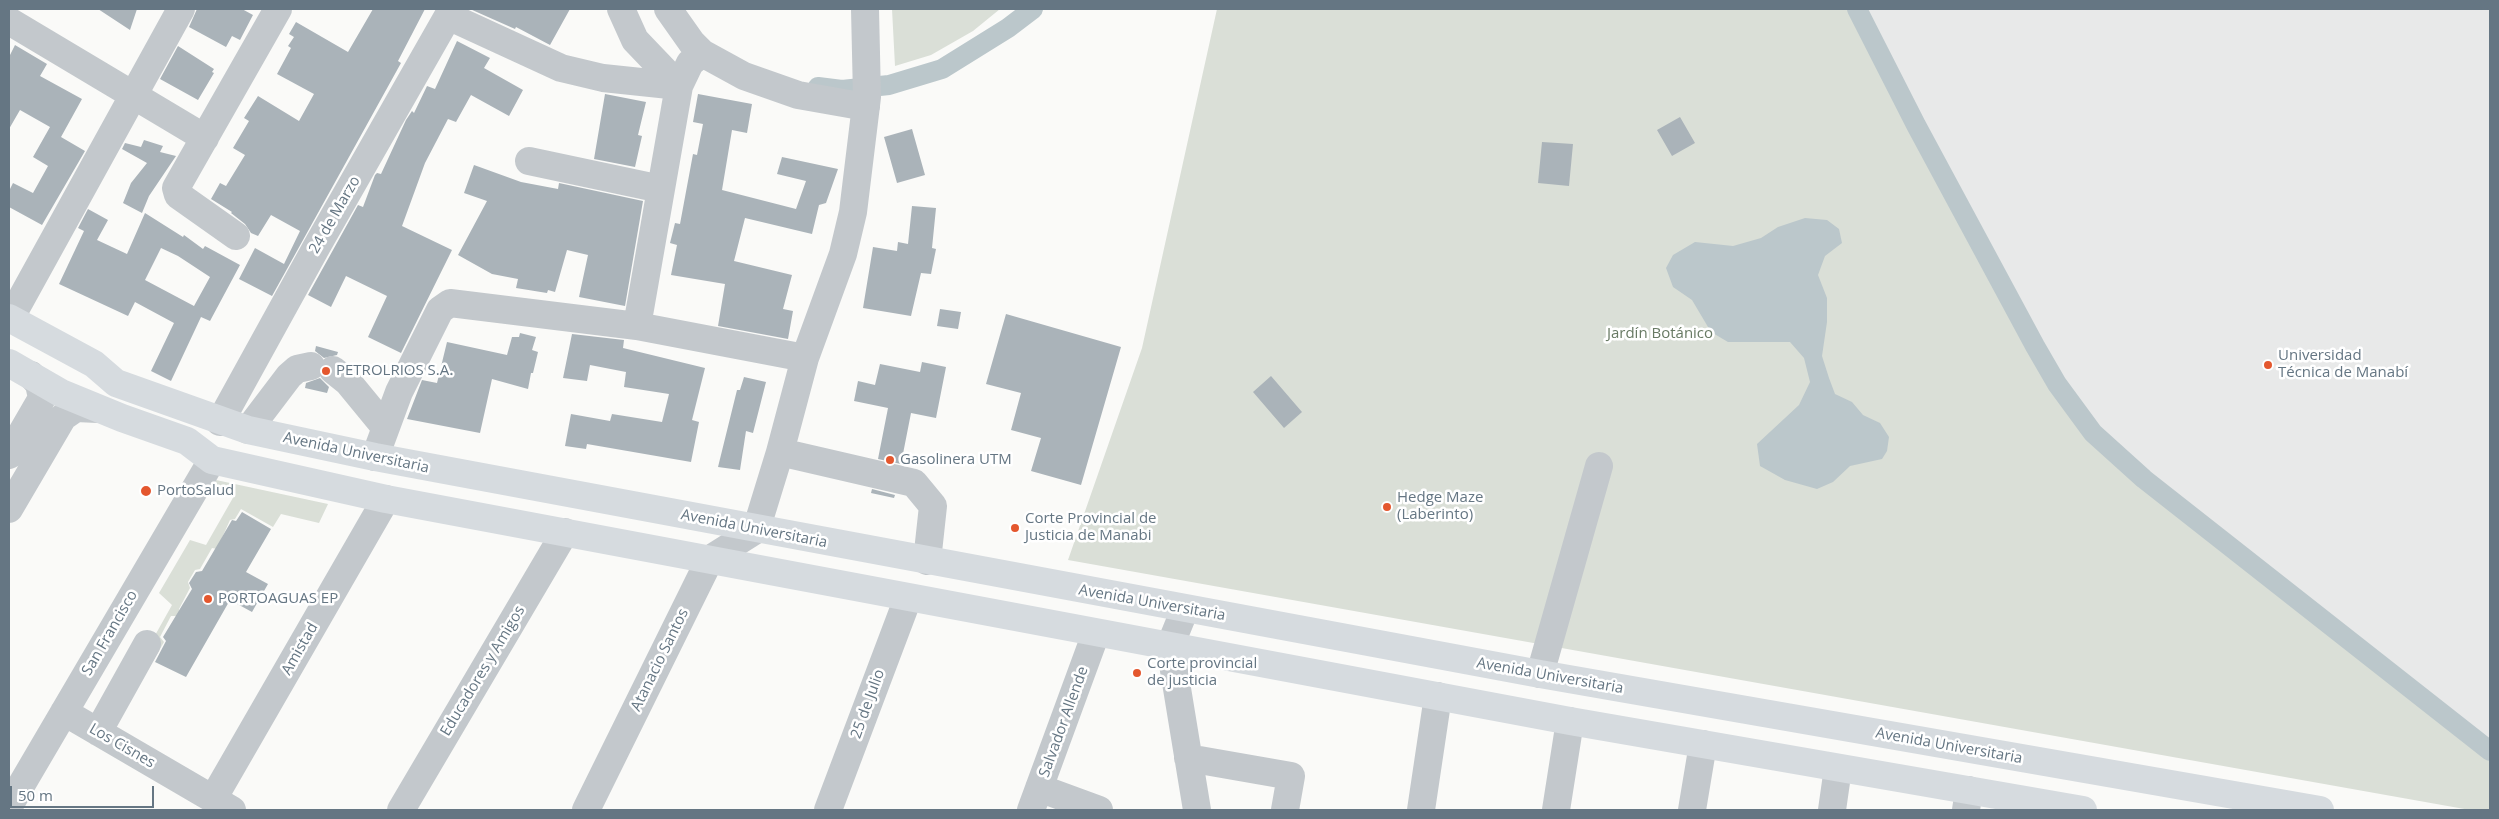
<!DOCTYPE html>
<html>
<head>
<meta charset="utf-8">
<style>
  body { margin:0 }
  #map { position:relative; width:2499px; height:819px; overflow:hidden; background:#fafaf8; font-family:"Open Sans",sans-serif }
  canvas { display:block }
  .frame { position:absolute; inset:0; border:10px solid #657683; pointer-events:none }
  .scale { position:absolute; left:10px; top:786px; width:144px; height:22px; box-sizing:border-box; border:2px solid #657683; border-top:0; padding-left:6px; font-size:15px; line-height:18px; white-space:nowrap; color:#657683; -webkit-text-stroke:4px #fff; paint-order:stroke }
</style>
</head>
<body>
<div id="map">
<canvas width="2499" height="819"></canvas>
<div class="frame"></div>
<div class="scale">50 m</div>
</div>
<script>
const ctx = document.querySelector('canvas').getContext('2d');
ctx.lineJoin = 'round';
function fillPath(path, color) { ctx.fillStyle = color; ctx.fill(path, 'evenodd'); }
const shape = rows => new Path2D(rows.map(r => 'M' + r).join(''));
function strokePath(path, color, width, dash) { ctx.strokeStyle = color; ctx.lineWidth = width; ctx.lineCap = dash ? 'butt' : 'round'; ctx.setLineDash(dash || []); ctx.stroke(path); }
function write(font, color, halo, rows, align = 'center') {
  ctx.font = font + ' "Open Sans",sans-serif'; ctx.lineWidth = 5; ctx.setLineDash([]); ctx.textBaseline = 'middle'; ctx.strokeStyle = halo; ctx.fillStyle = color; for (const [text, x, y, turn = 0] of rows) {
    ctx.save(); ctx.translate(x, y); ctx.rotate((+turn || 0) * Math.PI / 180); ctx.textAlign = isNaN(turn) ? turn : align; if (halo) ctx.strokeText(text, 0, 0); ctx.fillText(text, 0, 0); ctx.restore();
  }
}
const built = shape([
  [1857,9,2490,9,2490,751,2144,479,2093,433,2057,384,2035,346,1916,125]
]);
const green = shape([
  [892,9,1000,9,973,31,931,55,895,66],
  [1217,9,1857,9,1916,125,2035,346,2057,384,2079,416,2112,451,2144,479,2490,751,2490,810,2470,810,1068,560,1142,348],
  [216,480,328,504,319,523,281,514,273,527,241,509,235,519,230,520,217,549,212,548,200,569,195,570,188,582,190,588,179,609,180,613,178,616,171,616,160,637,164,642,153,661,144,655,172,605,159,593,190,540,206,545,234,496,212,485]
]);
const water = shape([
  [1805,218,1827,220,1839,229,1842,243,1825,256,1818,275,1827,298,1827,322,1822,356,1829,378,1835,394,1852,402,1863,415,1880,423,1889,437,1887,451,1882,459,1850,466,1833,482,1817,489,1785,480,1760,466,1757,444,1799,405,1810,382,1804,358,1790,342,1728,342,1711,332,1692,300,1673,287,1666,268,1673,255,1695,242,1733,246,1761,238,1778,227]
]);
const canal = shape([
  [1857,9,1916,125,2035,346,2057,384,2093,433,2144,479,2490,751],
  [818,87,842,90,889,85,942,69,1008,28,1033,9]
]);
const building = shape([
  [98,9,137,9,130,30],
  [197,9,242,9,253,15,240,40,232,36,226,47,189,27],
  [373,9,425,9,398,61,401,63,272,296,239,279,255,248,284,264,300,231,271,215,258,236,251,233,245,224,231,213,232,212,211,199,220,183,226,186,245,155,233,148,249,121,244,118,258,96,299,121,314,94,277,74,291,48,288,46,294,37,289,34,296,22,348,52],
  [470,9,570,9,550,45,516,27,515,29],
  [457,41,490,58,484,68,523,90,509,116,471,95,456,122,448,119,425,163,402,226,452,250,401,353,368,337,387,296,346,276,331,307,308,295,358,205,363,207,375,175,377,173,381,174,406,120,412,111,414,113,427,86,435,89],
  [15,45,47,64,40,76,82,99,61,137,85,151,42,225,9,207,9,191,13,183,33,193,48,166,33,157,50,127,20,110,9,129,9,57],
  [178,46,214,69,212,72,214,73,198,100,160,79],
  [605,94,646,102,638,135,642,136,635,167,594,159],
  [698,94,752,104,747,133,732,130,722,190,796,209,806,181,777,174,782,157,838,169,826,203,819,205,812,234,745,218,734,261,792,275,783,309,793,311,788,339,718,326,725,284,671,275,677,245,670,243,675,223,680,224,693,154,697,155,703,124,693,122],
  [1680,117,1695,143,1672,156,1657,130],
  [912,129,925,175,897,183,884,137],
  [144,140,163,146,160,152,176,156,149,196,142,213,123,203,131,183,147,163,122,149,125,143,141,147],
  [1542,142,1573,144,1569,186,1538,183],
  [474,165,521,182,558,189,559,183,643,201,625,306,579,297,588,255,567,250,555,292,548,290,547,293,516,288,518,279,492,274,458,255,487,201,464,193],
  [912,206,936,208,932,248,936,249,931,274,921,273,911,316,863,308,873,247,897,251,898,242,908,244],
  [88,209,108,220,97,240,127,254,145,213,183,237,184,235,203,249,205,246,240,265,210,321,201,317,171,381,151,371,174,323,135,302,128,316,59,284,84,231,78,228],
  [161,248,178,256,210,277,194,306,145,280],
  [940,309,961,312,958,329,937,326],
  [1006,314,1121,347,1081,485,1031,471,1041,438,1011,430,1021,393,986,384],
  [520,333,536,337,532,350,538,352,533,373,531,373,528,389,492,379,480,433,407,419,422,380,437,383,447,342,507,355,512,337,519,337],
  [572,334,624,340,623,348,705,368,692,420,699,422,691,462,587,444,586,449,565,446,571,414,610,421,612,414,662,422,669,394,624,387,626,372,590,365,587,381,563,378],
  [316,346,338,352,337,355,324,358,315,351],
  [922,362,946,367,936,418,911,413,901,464,878,459,888,408,854,401,858,381,875,385,880,364,920,372],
  [1271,376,1302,412,1284,428,1253,392],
  [744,377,766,382,753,433,746,431,740,470,718,467,737,390,740,390],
  [320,378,329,387,327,393,305,388,306,383],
  [872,489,895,495,894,498,871,493],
  [242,512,271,529,246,572,268,584,252,612,230,600,186,677,155,662,166,641,163,637,192,589,189,583,196,572,202,571,232,520,236,521]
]);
const minor = shape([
  [621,9,635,40,679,86],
  [668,9,692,43,702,53,744,76,798,95,866,107],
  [448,16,561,68,603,78,679,86],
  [9,21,205,138],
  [529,161,661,189],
  [236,236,178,195,176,188,278,9],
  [10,319,181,9],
  [637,326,679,86,690,63,702,53],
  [333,370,348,382,385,427],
  [220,422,317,246,452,9],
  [248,430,289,376,297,369,311,366],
  [780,452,914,483,933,506,927,561],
  [9,455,42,398,39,384,31,375],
  [375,457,399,392,440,310,450,303,637,326,805,358],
  [9,509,63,417,76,408,98,409],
  [1185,609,1170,646,1197,810],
  [1540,674,1599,466],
  [64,712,232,810],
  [98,732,147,644],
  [1188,758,1291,776,1285,810],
  [1039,788,1099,810],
  [213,799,386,499],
  [9,806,212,460],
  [401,810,565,532],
  [586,810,710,559,756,530,780,452,805,358,843,254,853,212,867,97,865,9],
  [828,810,908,598],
  [1031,810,1096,633],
  [1421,810,1438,696],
  [1556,810,1570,721],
  [1692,810,1703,744],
  [1832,810,1838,768],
  [1966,810,1969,790]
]);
const major = shape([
  [9,318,94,364,116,383,248,430,375,457,1540,674,2320,810],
  [9,363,61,393,122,418,187,441,212,460,386,499,1570,721,2083,810]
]);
const markers = [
  [2268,365,5,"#e4572e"],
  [326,371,5,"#e4572e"],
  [890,460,5,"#e4572e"],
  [146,491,6,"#e4572e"],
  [1387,507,5,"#e4572e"],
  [1015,528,5,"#e4572e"],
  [208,599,5,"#e4572e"],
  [1137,673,5,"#e4572e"]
];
const streetNames = [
  ["24 de Marzo",335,215,-60],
  ["Avenida Universitaria",356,453,12],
  ["Avenida Universitaria",754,529,11],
  ["Avenida Universitaria",1152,603,10],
  ["San Francisco",110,633,-60],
  ["Amistad",300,649,-60],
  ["Atanacio Santos",660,660,-64],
  ["Educadores y Amigos",483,671,-59],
  ["Avenida Universitaria",1550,676,10],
  ["25 de Julio",868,704,-70],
  ["Salvador Allende",1064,722,-70],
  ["Los Cisnes",122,746,30],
  ["Avenida Universitaria",1949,746,10]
];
const parkNames = [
  ["Jardín Botánico",1660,334]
];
const poiNames = [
  ["Universidad",2278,356],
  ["Técnica de Manabí",2278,373],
  ["PETROLRIOS S.A.",336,371],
  ["Gasolinera UTM",900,460],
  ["PortoSalud",157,491],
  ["Hedge Maze",1397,498],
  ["(Laberinto)",1397,515],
  ["Corte Provincial de",1025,519],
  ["Justicia de Manabi",1025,536],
  ["PORTOAGUAS EP",218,599],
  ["Corte provincial",1147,664],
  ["de justicia",1147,681]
];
fillPath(built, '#e8e9e9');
fillPath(green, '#dadfd7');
fillPath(water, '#bbc7cb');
strokePath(canal, '#bbc7cb', 20);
fillPath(building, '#aab3b9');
strokePath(minor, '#c3c8cc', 28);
strokePath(major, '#d6dbdf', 28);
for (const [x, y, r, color] of markers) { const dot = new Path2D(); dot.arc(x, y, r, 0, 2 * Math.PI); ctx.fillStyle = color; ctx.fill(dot); strokePath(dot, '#fff', 2); }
write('15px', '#657683', '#fff', streetNames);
write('15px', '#687a64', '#fff', parkNames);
write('15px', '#657683', '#fff', poiNames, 'left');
</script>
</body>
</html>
